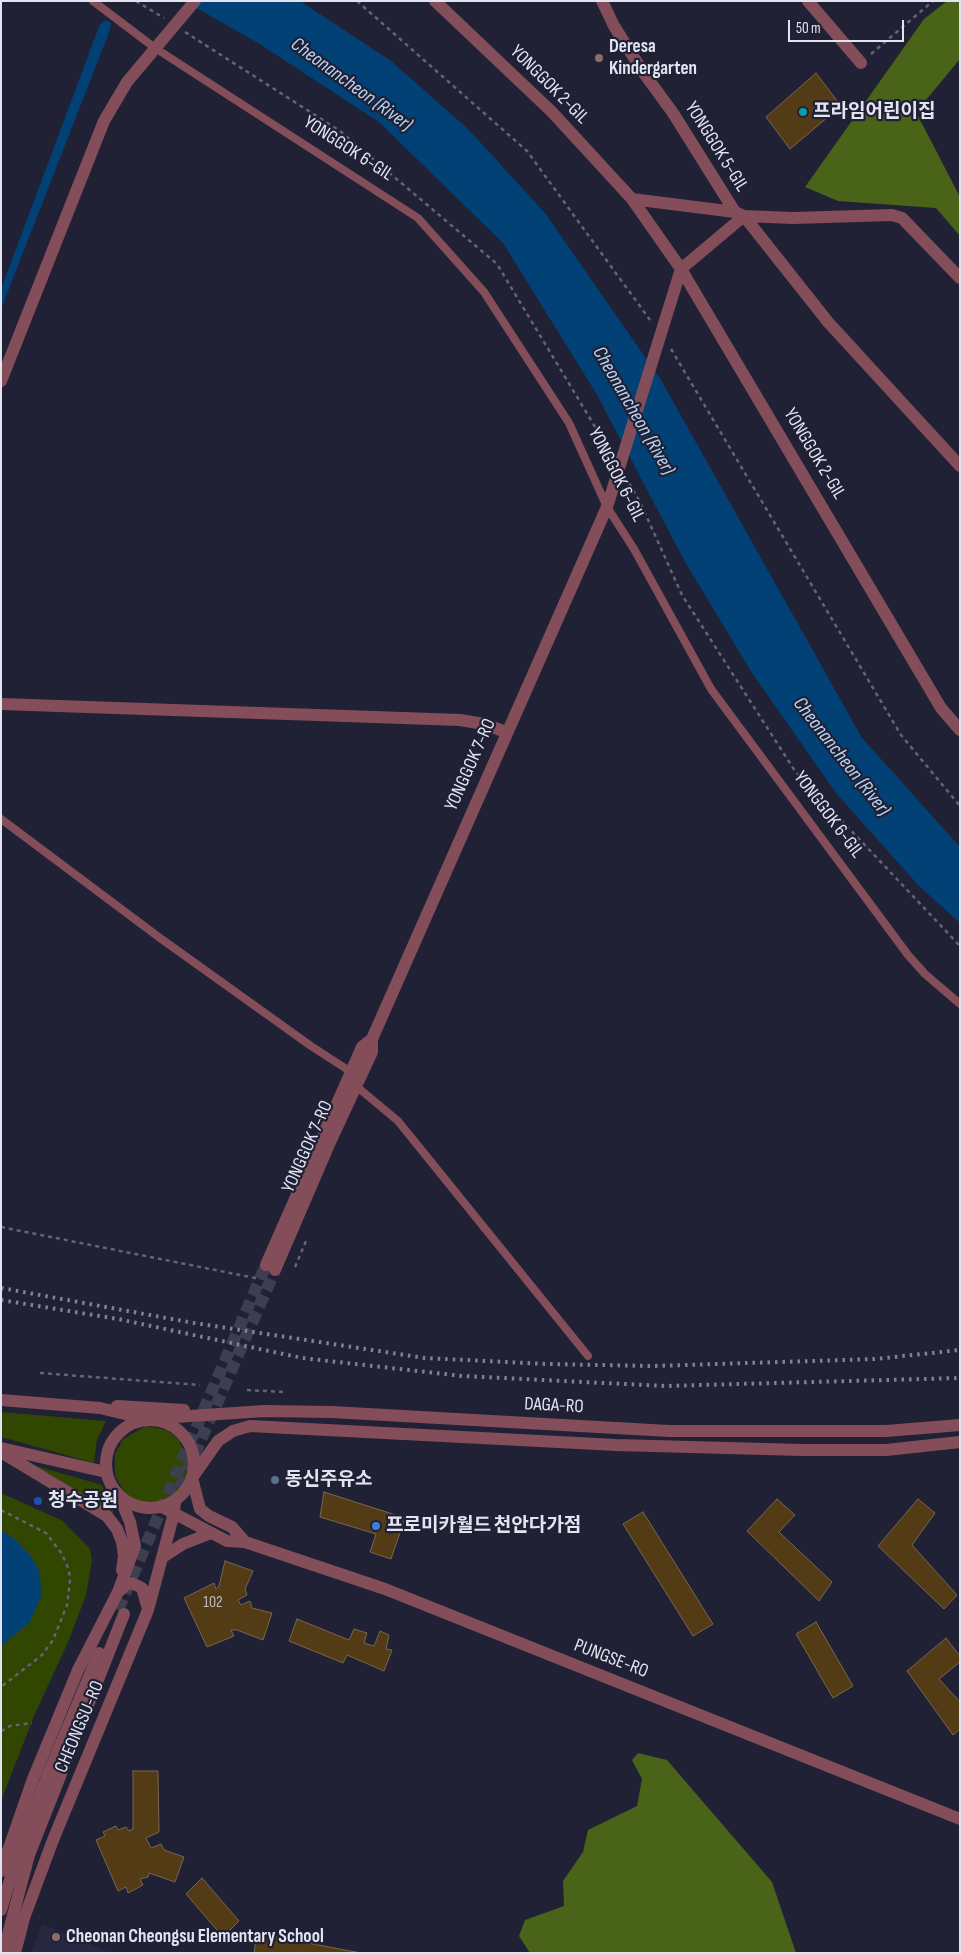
<!DOCTYPE html>
<html>
<head>
<meta charset="utf-8">
<style>
  body { margin:0 }
  #map { position:relative; width:961px; height:1954px; overflow:hidden; background:#212135; font-family:"Sofia Sans Condensed",sans-serif }
  canvas { display:block }
  .frame { position:absolute; inset:0; border:2px solid #e3e4f2; pointer-events:none }
  .scale { position:absolute; left:788px; top:20px; width:116px; height:22px; box-sizing:border-box; border:2px solid #e3e4f2; border-top:0; padding-left:6px; font-size:15px; line-height:18px; white-space:nowrap; color:#e3e4f2; -webkit-text-stroke:4px #212135; paint-order:stroke }
</style>
</head>
<body>
<div id="map">
<canvas width="961" height="1954"></canvas>
<div class="frame"></div>
<div class="scale">50 m</div>
</div>
<script>
const ctx = document.querySelector('canvas').getContext('2d');
ctx.lineJoin = 'round';
function fillPath(path, color) { ctx.fillStyle = color; ctx.fill(path, 'evenodd'); }
const shape = rows => new Path2D(rows.map(r => 'M' + r).join(''));
function strokePath(path, color, width, dash) { ctx.strokeStyle = color; ctx.lineWidth = width; ctx.lineCap = dash ? 'butt' : 'round'; ctx.setLineDash(dash || []); ctx.stroke(path); }
function write(font, color, halo, rows, align = 'center') {
  ctx.font = font + ' "Sofia Sans Condensed","Noto Sans KR",sans-serif'; ctx.lineWidth = 4.5; ctx.setLineDash([]); ctx.textBaseline = 'middle'; ctx.strokeStyle = halo; ctx.fillStyle = color; for (const [text, x, y, turn = 0] of rows) {
    ctx.save(); ctx.translate(x, y); ctx.rotate((+turn || 0) * Math.PI / 180); ctx.textAlign = isNaN(turn) ? turn : align; if (halo) ctx.strokeText(text, 0, 0); ctx.fillText(text, 0, 0); ctx.restore();
  }
}
const built = shape([
  [42,1924,111,1953,31,1953]
]);
const green = shape([
  [1,1412,106,1421,97,1440,94,1463,1,1437],
  [146,1426,167,1430,179,1440,187,1458,186,1483,169,1500,145,1504,131,1498,123,1490,115,1476,115,1454,123,1439],
  [36,1466,102,1485,114,1513],
  [1,1493,63,1521,90,1549,92,1561,86,1595,69,1640,34,1716,1,1801]
]);
const forest = shape([
  [947,1,960,1,960,59,916,112,960,197,960,236,936,208,838,201,805,187,924,19],
  [638,1753,667,1760,772,1882,796,1953,530,1953,519,1936,525,1920,564,1906,563,1881,583,1852,588,1830,637,1806,642,1779,632,1760]
]);
const water = shape([
  [184,1,300,1,391,61,468,129,545,213,661,380,862,738,960,847,960,923,919,886,836,793,752,673,684,560,596,393,503,243,379,122,258,43],
  [106,20,111,23,110,30,1,309,1,289,100,24],
  [1,1530,17,1541,32,1558,40,1573,41,1597,29,1623,1,1646]
]);
const building = shape([
  [816,73,841,106,790,149,766,117,816,73],
  [324,1492,405,1518,391,1559,370,1552,376,1534,320,1517,324,1492],
  [777,1499,795,1515,779,1532,832,1582,819,1601,747,1531,777,1499],
  [918,1499,935,1513,912,1545,957,1595,944,1609,878,1546,918,1499],
  [643,1512,713,1624,693,1636,623,1524,643,1512],
  [225,1561,253,1571,245,1589,247,1595,238,1600,241,1605,250,1601,252,1608,272,1613,263,1640,237,1630,231,1630,234,1636,207,1647,184,1598,214,1583,216,1589,219,1586,225,1561],
  [297,1619,349,1640,354,1629,367,1633,364,1643,374,1646,380,1631,389,1635,386,1649,392,1650,384,1671,347,1655,343,1663,289,1641,297,1619],
  [816,1622,853,1686,833,1698,796,1634,816,1622],
  [946,1638,960,1656,960,1662,939,1679,960,1702,960,1729,953,1735,907,1671,946,1638],
  [133,1771,158,1771,159,1832,146,1838,151,1848,161,1844,164,1850,184,1857,175,1882,149,1873,148,1877,140,1879,143,1885,128,1893,126,1887,118,1891,96,1840,105,1836,103,1832,116,1826,118,1830,126,1827,129,1831,133,1829,133,1771],
  [202,1878,239,1921,223,1937,186,1894,202,1878],
  [257,1933,313,1944,361,1953,254,1953,257,1933]
]);
const minorTunnel = shape([
  [180,1488,275,1270],
  [118,1610,266,1265]
]);
const path = shape([
  [136,1,164,18],
  [357,1,527,151,650,320],
  [185,32,340,131,497,264,609,450],
  [871,54,933,1],
  [671,349,901,735,960,806],
  [629,483,640,502,682,595,795,771,960,946],
  [1,1227,260,1279],
  [295,1267,306,1241],
  [40,1373,200,1385],
  [247,1390,284,1392],
  [1,1510,46,1533,62,1554,69,1570,70,1581,67,1605,53,1640,42,1655,1,1687],
  [1,1731,10,1726,32,1723]
]);
const service = shape([
  [93,1,155,48,418,218,484,292,569,423,607,507,634,549,711,689,908,955,925,974,960,1004],
  [1,819,160,938,311,1046,351,1072],
  [356,1086,398,1121,588,1356]
]);
const minor = shape([
  [435,1,552,112,632,199,681,269,941,708,960,730],
  [602,1,614,26,643,72,673,113,735,212],
  [808,1,861,63],
  [632,199,735,212,744,216,828,322,960,466],
  [1,381,104,121,127,82,195,1],
  [1,704,460,720,484,724,506,732],
  [266,1265,362,1047,372,1039],
  [275,1270,331,1140,372,1052,372,1039,607,507,681,269,744,216,793,218,892,215,902,218,960,278],
  [1,1910,18,1853,48,1774,99,1653],
  [3,1953,29,1855,124,1614]
]);
const tertiary = shape([
  [1,1400,100,1408,146,1419,264,1411,332,1412,669,1431,886,1431,960,1425],
  [117,1406,184,1410],
  '106 1464a44 44 0 1 1 88 0a44 44 0 1 1-88 0Z',
  [1,1448,106,1472],
  [1,1452,107,1516,117,1529,122,1542,124,1556,122,1570],
  [192,1478,218,1441,233,1431,250,1426,616,1445,802,1450,886,1450,960,1442],
  [192,1478,200,1509,209,1516,232,1527,245,1542],
  [162,1507,227,1541,245,1542,385,1589,960,1819],
  [163,1557,183,1544,211,1533],
  [118,1592,127,1584,132,1583,142,1588,148,1609],
  [1,1871,33,1779,78,1670,118,1592,135,1546,130,1522,120,1498],
  [15,1953,24,1918,53,1840,148,1610,174,1513,175,1501]
]);
const rail = shape([
  [1,1288,194,1323,425,1358,546,1364,653,1366,875,1359,960,1350],
  [1,1300,118,1319,302,1358,462,1376,665,1386,960,1378]
]);
const markers = [
  [599,58,5,"#8d6e63"],
  [803,112,5,"#0f9aa8"],
  [275,1480,5,"#5c6f8a"],
  [38,1501,5,"#1a4fb4"],
  [376,1526,5,"#3f7fe0"],
  [56,1937,5,"#8d6e63"]
];
const numberNames = [
  ["102",213,1603]
];
const poiNames = [
  ["Deresa",609,47],
  ["Kindergarten",609,69],
  ["프라임어린이집",813,112],
  ["동신주유소",285,1480],
  ["청수공원",48,1501],
  ["프로미카월드 천안다가점",386,1526],
  ["Cheonan Cheongsu Elementary School",66,1937]
];
const streetNames = [
  ["YONGGOK 2-GIL",549,85,45],
  ["YONGGOK 5-GIL",716,147,58],
  ["YONGGOK 6-GIL",348,149,33],
  ["YONGGOK 2-GIL",814,454,59],
  ["YONGGOK 6-GIL",616,475,63],
  ["YONGGOK 7-RO",471,765,-66],
  ["YONGGOK 6-GIL",828,815,53],
  ["YONGGOK 7-RO",308,1147,-66],
  ["DAGA-RO",554,1406,3],
  ["PUNGSE-RO",611,1659,21],
  ["CHEONGSU-RO",80,1727,-67]
];
const waterNames = [
  ["Cheonancheon (River)",351,85,36],
  ["Cheonancheon (River)",633,411,60],
  ["Cheonancheon (River)",841,757,52]
];
fillPath(built, '#282742');
fillPath(green, '#314601');
fillPath(forest, '#496318');
fillPath(water, '#014175');
fillPath(building, '#533b15');
strokePath(building, '#766751', 1);
strokePath(minorTunnel, '#3e3e51', 12, [12, 6]);
strokePath(path, '#646476', 2.5, [4, 4]);
strokePath(service, '#834e5a', 8);
strokePath(minor, '#834e5a', 12);
strokePath(tertiary, '#834e5a', 12);
strokePath(rail, '#828293', 4, [2.5, 5]);
for (const [x, y, r, color] of markers) { const dot = new Path2D(); dot.arc(x, y, r, 0, 2 * Math.PI); ctx.fillStyle = color; ctx.fill(dot); strokePath(dot, '#212135', 2); }
write('16px', '#bfbabb', null, numberNames);
write('bold 19px', '#e3e4f2', '#212135', poiNames, 'left');
write('19px', '#e3e4f2', '#212135', streetNames);
write('italic 20px', '#b7d4f3', '#212135', waterNames);
</script>
</body>
</html>
